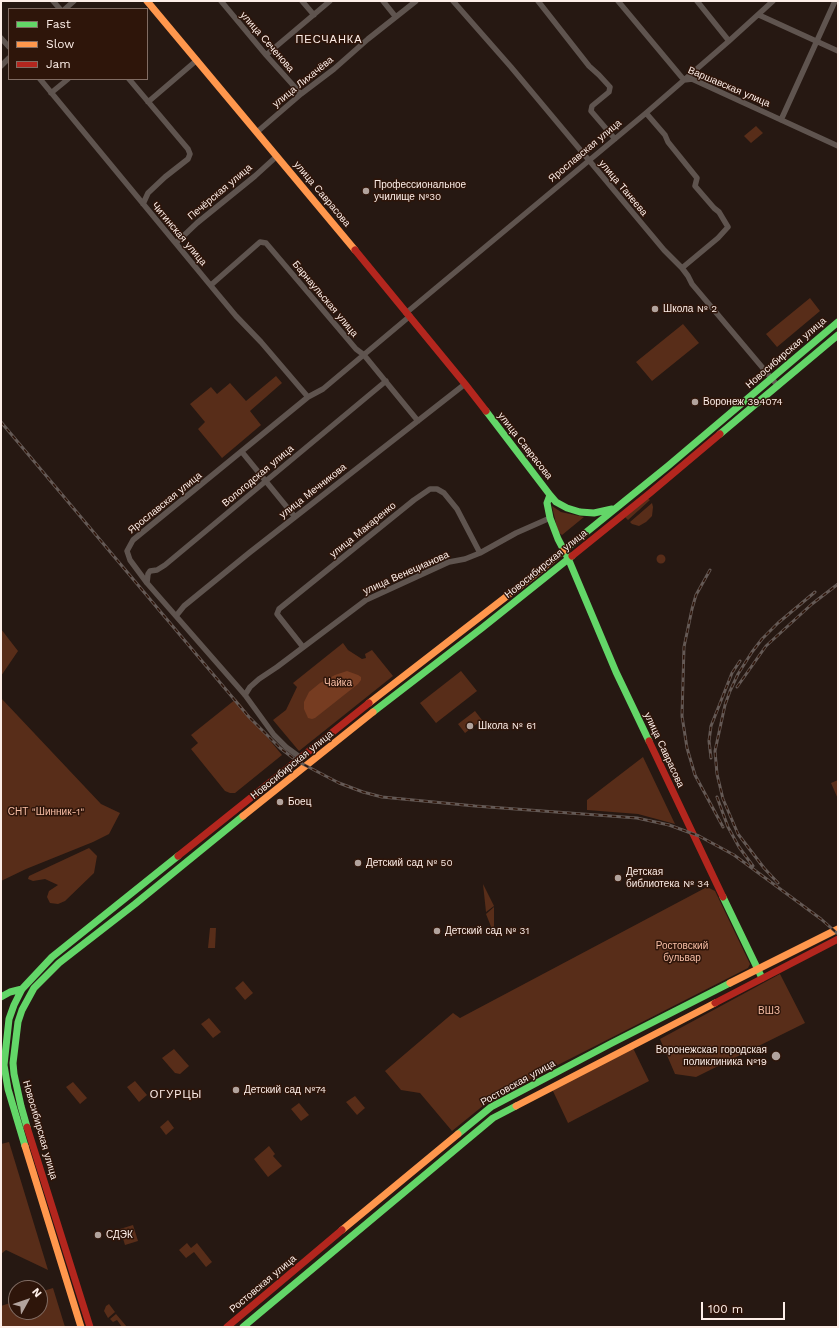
<!DOCTYPE html>
<html>
<head>
<meta charset="utf-8">
<style>
  body { margin:0 }
  #map { position:relative; width:839px; height:1328px; overflow:hidden; background:#261812; font-family:"Work Sans",sans-serif }
  canvas { display:block }
  .frame { position:absolute; inset:0; border:2px solid #fdeee8; pointer-events:none }
  .legend { position:absolute; left:8px; top:8px; width:140px; height:72px; box-sizing:border-box; background:#2e150a; border:1px solid #816c63; margin:0; padding:5px 7px; list-style:none; font-size:12px; color:#fdeee8 }
  .legend li { display:flex; align-items:center; gap:8px; height:20px }
  .legend b { width:20px; border:1px solid #816c63 }
  .north { position:absolute; left:8px; top:1280px; width:40px; height:40px; box-sizing:border-box; background:#2e150a; border:1px solid #816c63; border-radius:50%; rotate:50deg; font-size:11px; font-weight:700; line-height:16px; text-align:center; color:#fdeee8 }
  .north::after { content:''; display:block; margin:auto; width:14px; height:18px; background:#b2a39d; clip-path:polygon(50% 0,100% 100%,50% 72%,0 100%) }
  .scale { position:absolute; left:701px; top:1302px; width:84px; height:18px; box-sizing:border-box; border:2px solid #fdeee8; border-top:0; padding-left:5px; font-size:12px; line-height:14px; white-space:nowrap; color:#fdeee8; -webkit-text-stroke:3px #2e150a; paint-order:stroke }
</style>
</head>
<body>
<div id="map">
<canvas width="839" height="1328"></canvas>
<div class="frame"></div>
<ul class="legend">
<li><b style="height:5px;background:#63d668"></b>Fast</li>
<li><b style="height:5px;background:#ff974d"></b>Slow</li>
<li><b style="height:5px;background:#b3261e"></b>Jam</li>
</ul>
<div class="north">N</div>
<div class="scale">100 m</div>
</div>
<script>
const ctx = document.querySelector('canvas').getContext('2d');
ctx.lineJoin = 'round';
function fillPath(path, color) { ctx.fillStyle = color; ctx.fill(path, 'evenodd'); }
const shape = rows => new Path2D(rows.map(r => 'M' + r).join(''));
function strokePath(path, color, width, dash) { ctx.strokeStyle = color; ctx.lineWidth = width; ctx.lineCap = dash ? 'butt' : 'round'; ctx.setLineDash(dash || []); ctx.stroke(path); }
function write(font, color, halo, rows, align = 'center') {
  ctx.font = font + ' "Work Sans",sans-serif'; ctx.lineWidth = 3; ctx.setLineDash([]); ctx.textBaseline = 'middle'; ctx.strokeStyle = halo; ctx.fillStyle = color; for (const [text, x, y, turn = 0] of rows) {
    ctx.save(); ctx.translate(x, y); ctx.rotate((+turn || 0) * Math.PI / 180); ctx.textAlign = isNaN(turn) ? turn : align; if (halo) ctx.strokeText(text, 0, 0); ctx.fillText(text, 0, 0); ctx.restore();
  }
}
const green = shape([
  [756,126,763,133,751,143,744,136],
  [810,298,820,311,777,347,766,334],
  [683,324,699,343,652,381,636,362],
  [276,376,282,383,250,411,261,425,222,458,198,429,205,422,190,404,211,387,217,394,230,383,246,401],
  [647,498,650,500,628,520,625,517],
  [652,503,653,507,652,516,646,522,639,526,632,524,630,522],
  [552,506,561,512,584,517,562,535,558,532],
  '656.5 559a4.5 4.5 0 1 1 9 0a4.5 4.5 0 1 1-9 0Z',
  [1,629,18,651,1,676],
  [343,643,348,650,362,659,366,658,365,654,372,650,393,676,299,751,273,720,286,710,297,687,293,683],
  [461,671,477,691,436,723,420,703],
  [1,698,101,804,120,813,109,834,93,842,26,869,1,881],
  [236,699,282,755,235,793,230,793,225,791,191,749,198,743,191,735],
  [475,711,482,720,465,733,458,724],
  [643,757,675,824,638,814,587,810,587,800],
  [838,780,838,799,831,783],
  [89,848,97,856,94,873,65,901,58,904,50,903,47,897,49,891,58,885,45,879,33,881,28,879,29,876],
  [483,884,494,906,486,912],
  [707,887,715,891,750,964,748,968,499,1095,484,1105,452,1131,420,1093,401,1090,385,1071,453,1013,460,1018],
  [494,907,494,934,486,914],
  [210,928,216,928,215,948,208,948],
  [780,974,805,1023,696,1077,675,1074,660,1039],
  [243,981,253,993,245,1000,235,988],
  [209,1018,221,1032,213,1038,201,1024],
  [633,1048,649,1081,568,1123,552,1089],
  [174,1049,189,1066,180,1074,175,1073,162,1058],
  [135,1081,147,1095,139,1102,127,1087],
  [73,1082,87,1098,80,1104,66,1087],
  [355,1096,365,1108,357,1115,346,1102],
  [299,1103,309,1115,301,1121,291,1109],
  [168,1120,174,1128,166,1135,160,1127],
  [9,1142,48,1270,6,1250,1,1254,1,1144],
  [269,1146,275,1154,273,1156,282,1166,268,1177,254,1159],
  [133,1225,138,1241,125,1245,120,1229],
  [187,1243,191,1248,197,1243,212,1262,206,1267,194,1252,186,1258,179,1250],
  [53,1288,65,1327,1,1327,1,1306,16,1301,16,1312,40,1312,40,1292],
  [109,1304,115,1312,108,1318,104,1311,106,1306],
  [116,1314,127,1327,122,1327,117,1320,113,1322,110,1319]
]);
const water = shape([
  [347,671,358,675,361,677,361,680,358,684,315,718,312,719,308,718,304,709,304,702,309,692,320,683,335,675]
]);
const street = shape([
  [53,1,60,9],
  [221,1,266,55,301,94],
  [302,1,314,15],
  [383,1,395,16],
  [453,1,511,67,664,250,682,268,688,276,692,284,778,386],
  [538,1,589,66,599,75,610,87,609,92,592,106,591,111,615,139],
  [618,1,684,80,692,79,838,146],
  [697,1,729,41],
  [65,9,74,1],
  [759,15,838,51],
  [1,38,9,47],
  [266,55,330,1],
  [1,66,9,58],
  [40,79,216,292,236,316,261,342,308,397],
  [129,79,188,149,190,154,188,159,165,177,148,193,143,204],
  [51,93,68,79],
  [148,102,197,60],
  [646,113,665,135,668,142,697,178,695,186,714,208,719,212,728,227,718,238,682,268],
  [781,120,835,1],
  [257,132,301,94,334,69,368,39,416,1],
  [176,243,197,223,255,176,277,156],
  [211,285,260,242,266,243,356,349,364,355,418,421],
  [406,313,646,113,729,41,773,1],
  [242,452,295,517],
  [147,583,148,574,150,571,157,570,165,565,386,381],
  [176,616,184,606,249,553,465,384],
  [303,647,277,614,279,609,414,500,430,489,437,489,444,493,457,509,480,553],
  [245,695,250,687,259,679,277,667,366,600,449,562,465,559,480,553,516,533,550,518],
  [301,758,286,747,274,735,245,695,147,583,130,560,127,551,133,540,308,397,323,389,410,316]
]);
const fast = shape([
  [486,411,550,495,547,503,550,518,558,539,568,558,616,672,649,741],
  [720,434,838,335],
  [550,495,556,502,567,508,580,512,594,513,612,509],
  [568,547,668,466,838,322],
  [373,712,482,628,572,556],
  [723,897,762,978],
  [1,997,10,992,22,989],
  [27,1127,21,1106,14,1074,13,1063,18,1022,22,1010,34,988,59,963,135,904,243,816],
  [458,1134,491,1107,612,1043,730,983],
  [25,1146,8,1089,4,1065,9,1019,14,1005,22,989,52,957,178,856],
  [243,1327,493,1118,516,1106]
]);
const slow = shape([
  [147,1,355,250],
  [369,703,529,579,568,547],
  [243,816,373,712],
  [730,983,838,929],
  [516,1106,715,1003],
  [25,1146,81,1327],
  [342,1230,458,1134]
]);
const jam = shape([
  [355,250,465,384,486,411],
  [572,556,650,493,720,434],
  [649,741,723,897],
  [178,856,369,703],
  [715,1003,838,939],
  [27,1127,90,1327],
  [227,1327,342,1230]
]);
const rail = shape([
  [1,422,249,717,280,748,297,761,339,783,363,792,382,797,475,806,637,818,669,825,699,836,734,855,821,919,838,934],
  [710,570,696,595,692,609,684,647,682,716,687,748,695,775,723,827],
  [737,687,766,646,812,604,838,584],
  [711,758,709,741,711,726,732,673,740,661],
  [717,797,728,827,739,847,753,866],
  [778,883,764,868,738,834,723,799,717,774,715,751,725,705,730,691,738,674,752,652,762,639,778,623,815,592]
]);
const markers = [
  [366,191,4,"#b2a39d"],
  [655,309,4,"#b2a39d"],
  [695,402,4,"#b2a39d"],
  [470,726,4,"#b2a39d"],
  [280,802,4,"#b2a39d"],
  [358,863,4,"#b2a39d"],
  [618,878,4,"#b2a39d"],
  [437,931,4,"#b2a39d"],
  [776,1056,5,"#b2a39d"],
  [236,1090,4,"#b2a39d"],
  [98,1235,4,"#b2a39d"]
];
const streetNames = [
  ["улица Сеченова",267,42,49],
  ["улица Лихачёва",303,82,-39],
  ["Варшавская улица",729,87,23],
  ["Ярославская улица",585,151,-40],
  ["улица Танеева",623,188,50],
  ["Печёрская улица",220,192,-40],
  ["улица Саврасова",322,194,50],
  ["Читинская улица",179,234,50],
  ["Барнаульская улица",325,299,50],
  ["Новосибирская улица",786,353,-41],
  ["улица Саврасова",525,446,52],
  ["Вологодская улица",258,476,-40],
  ["улица Мечникова",313,491,-38],
  ["Ярославская улица",165,503,-39],
  ["улица Макаренко",363,530,-39],
  ["Новосибирская улица",546,564,-39],
  ["улица Венецианова",406,573,-24],
  ["улица Саврасова",664,750,65],
  ["Новосибирская улица",292,765,-39],
  ["Ростовская улица",518,1083,-29],
  ["Новосибирская улица",40,1130,74],
  ["Ростовская улица",263,1284,-40]
];
const poiNames = [
  ["Профессиональное",374,185],
  ["училище №30",374,197],
  ["Школа № 2",663,309],
  ["Воронеж 394074",703,402],
  ["Школа № 61",478,726],
  ["Боец",288,802],
  ["Детский сад № 50",366,863],
  ["Детская",626,872],
  ["библиотека № 34",626,884],
  ["Детский сад № 31",445,931],
  ["Воронежская городская",767,1050,"right"],
  ["поликлиника №19",767,1062,"right"],
  ["Детский сад №74",244,1090],
  ["СДЭК",106,1235]
];
const parkNames = [
  ["Чайка",338,683],
  ["СНТ \"Шинник-1\"",46,812],
  ["Ростовский",682,946],
  ["бульвар",682,958],
  ["ВШЗ",769,1011]
];
const neighbourhoodNames = [
  ["ПЕСЧАНКА",329,40],
  ["ОГУРЦЫ",176,1095]
];
fillPath(green, '#582d19');
fillPath(water, '#763c21');
strokePath(street, '#5f544f', 5.5);
strokePath(fast, '#63d668', 7);
strokePath(slow, '#ff974d', 7);
strokePath(jam, '#b3261e', 7);
strokePath(rail, '#645955', 3);
strokePath(rail, '#2e150a', 1.5, [4.5]);
for (const [x, y, r, color] of markers) { const dot = new Path2D(); dot.arc(x, y, r, 0, 2 * Math.PI); ctx.fillStyle = color; ctx.fill(dot); strokePath(dot, '#2e150a', 1.5); }
write('10px', '#fdeee8', '#2e150a', streetNames);
write('10px', '#fdeee8', '#2e150a', poiNames, 'left');
write('10px', '#f8bea5', '#2e150a', parkNames);
ctx.letterSpacing = '1px';
write('11px', '#fdeee8', '#2e150a', neighbourhoodNames);
ctx.letterSpacing = '0px';
</script>
</body>
</html>
